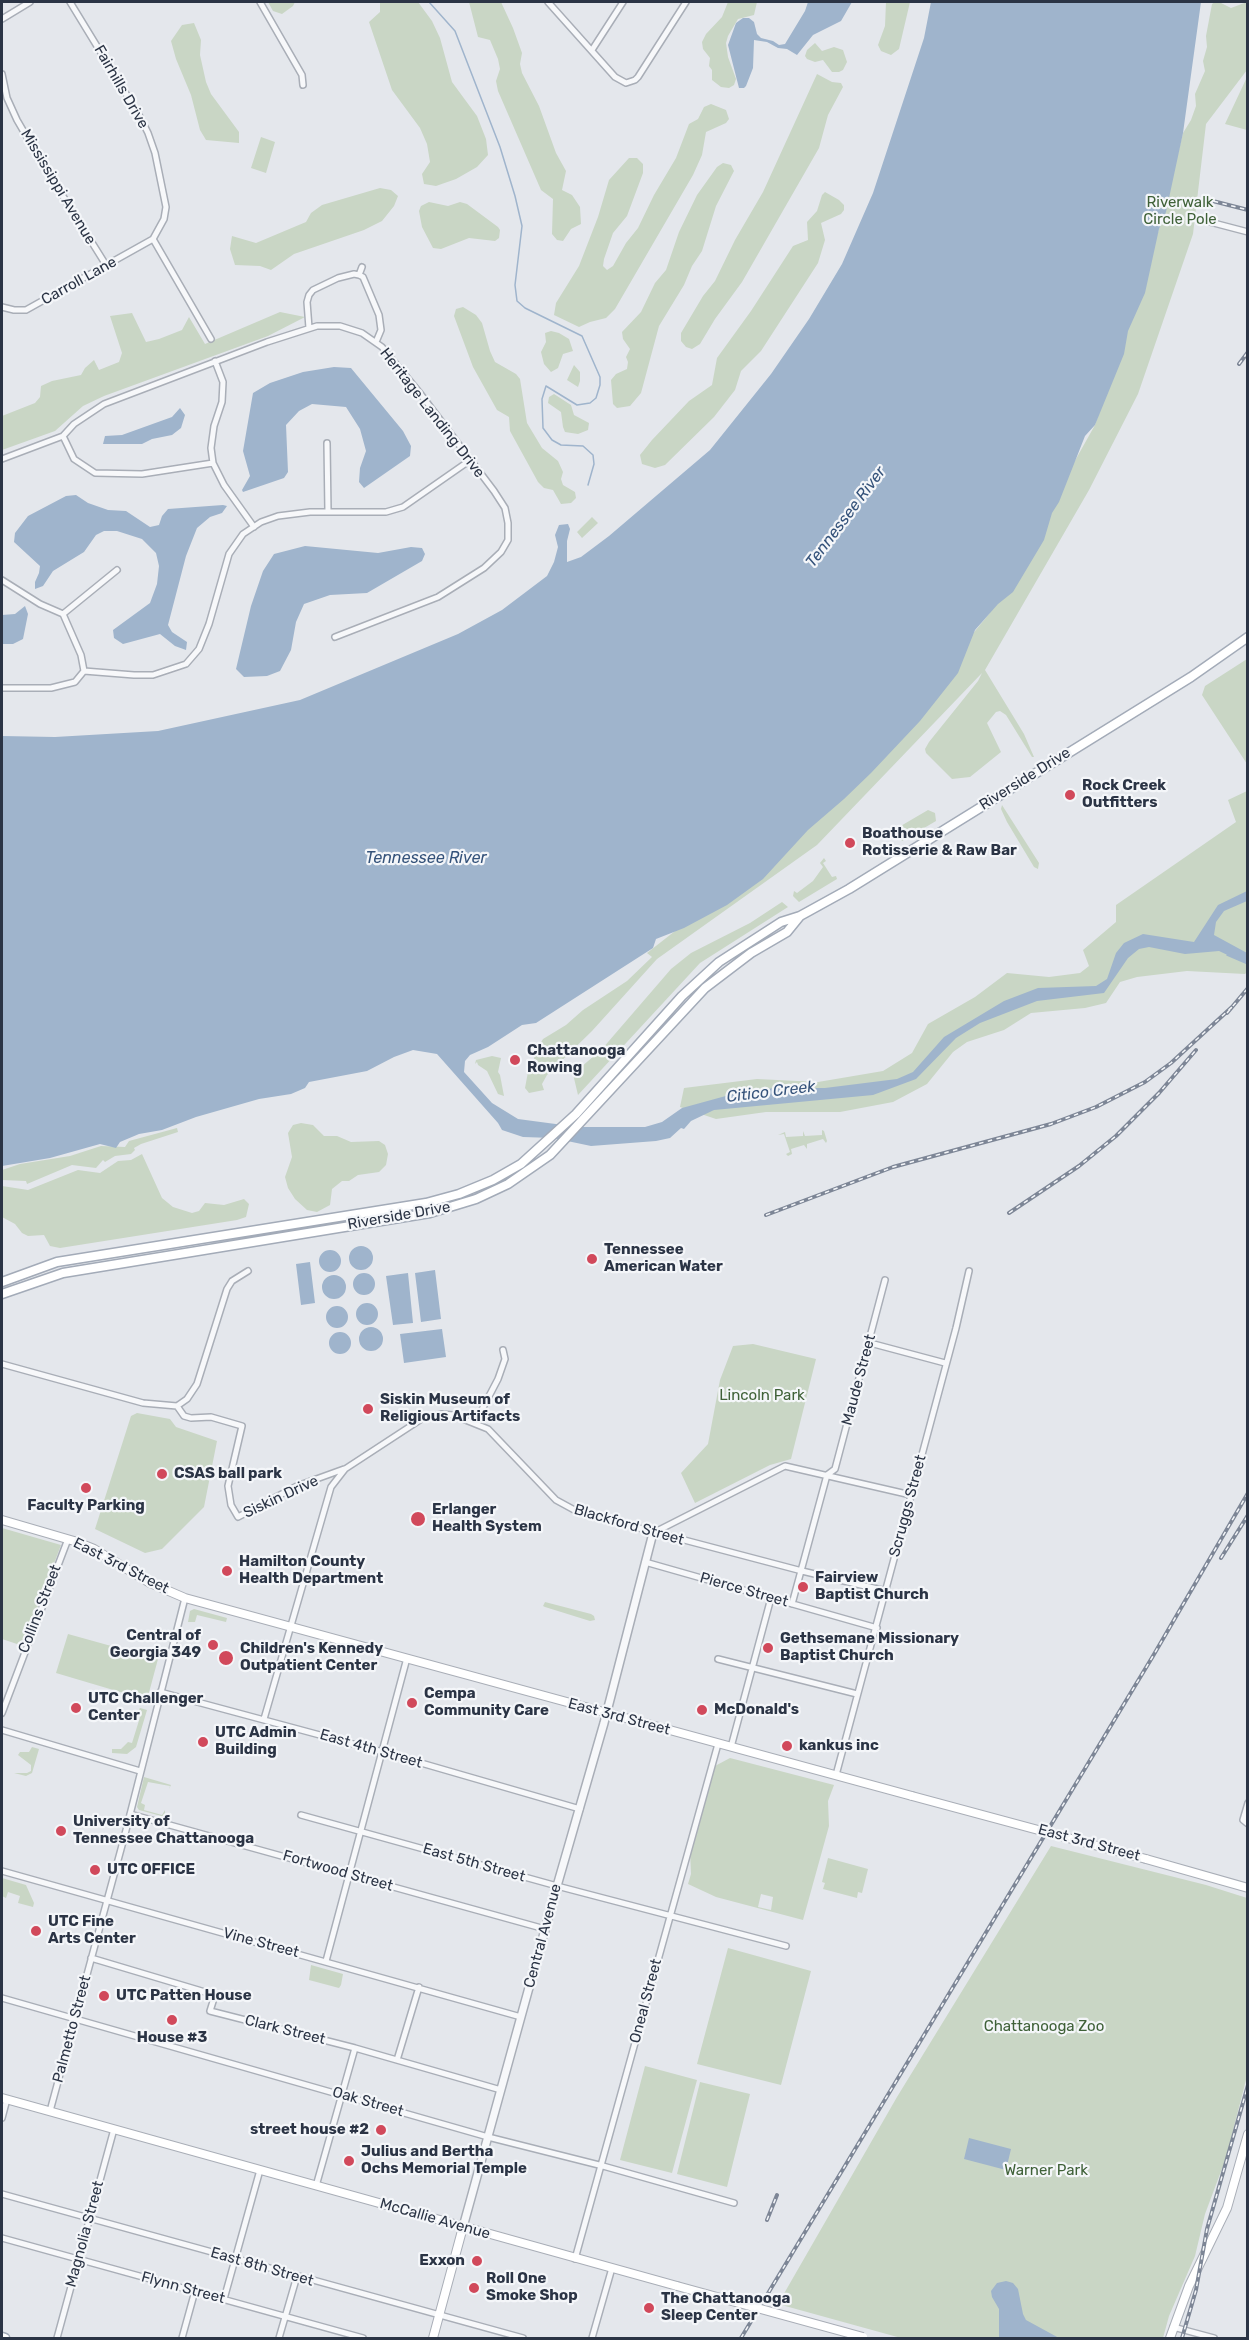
<!DOCTYPE html>
<html>
<head>
<meta charset="utf-8">
<style>
  body { margin:0 }
  #map { position:relative; width:1249px; height:2340px; overflow:hidden; background:#e4e7ec; font-family:Rubik,sans-serif }
  canvas { display:block }
  .frame { position:absolute; inset:0; border:3px solid #2b3445; pointer-events:none }
</style>
</head>
<body>
<div id="map">
<canvas width="1249" height="2340"></canvas>
<div class="frame"></div>
</div>
<script>
const ctx = document.querySelector('canvas').getContext('2d');
ctx.lineJoin = 'round';
function fillPath(path, color) { ctx.fillStyle = color; ctx.fill(path, 'evenodd'); }
const shape = rows => new Path2D(rows.map(r => 'M' + r).join(''));
function strokePath(path, color, width, dash) { ctx.strokeStyle = color; ctx.lineWidth = width; ctx.lineCap = dash ? 'butt' : 'round'; ctx.setLineDash(dash || []); ctx.stroke(path); }
function write(font, color, halo, rows, align = 'center') {
  ctx.font = font + ' Rubik,sans-serif'; ctx.lineWidth = 4.5; ctx.setLineDash([]); ctx.textBaseline = 'middle'; ctx.strokeStyle = halo; ctx.fillStyle = color; for (const [text, x, y, turn = 0] of rows) {
    ctx.save(); ctx.translate(x, y); ctx.rotate((+turn || 0) * Math.PI / 180); ctx.textAlign = isNaN(turn) ? turn : align; if (halo) ctx.strokeText(text, 0, 0); ctx.fillText(text, 0, 0); ctx.restore();
  }
}
const green = shape([
  [268,2,295,2,293,6,282,14,273,11],
  [380,2,418,2,432,21,440,38,452,82,477,116,486,139,488,155,477,167,456,179,436,186,424,184,422,174,430,162,427,144,420,128,392,90,369,22,380,12],
  [469,2,501,2,513,28,522,53,520,64,522,73,539,106,556,153,566,171,562,190,572,195,580,207,581,224,571,229,563,241,557,240,552,234,553,199,541,190,498,91,496,81,500,69,498,59,490,40,478,37],
  [728,2,757,2,754,15,738,19,728,36,726,43,728,57,736,79,734,85,729,88,721,87,712,80,712,70,709,66,710,58,703,49,702,42,706,34,722,17],
  [886,2,910,2,899,49,891,55,881,51,878,45,885,26],
  [1215,2,1219,2,1231,8,1247,2,1247,70,1206,124,1193,234,1138,394,1089,490,985,670,1024,734,1034,757,1032,757,1006,715,1000,711,996,712,987,723,1001,752,970,777,952,779,926,753,925,749,929,742,978,681,982,673,817,845,657,959,592,1031,547,1075,542,1084,544,1090,529,1093,525,1088,528,1072,532,1070,535,1053,543,1039,566,1025,583,1010,627,981,652,957,647,953,823,815,989,614,1095,425,1159,229,1183,133,1191,120,1196,106,1195,94,1205,71,1203,61,1207,47,1206,36,1212,4],
  [194,23,201,40,200,55,206,82,211,94,239,132,239,143,206,140,200,130,191,95,176,59,171,41,182,25],
  [815,43,822,51,834,47,843,50,847,62,843,70,839,72,832,72,823,60,815,62,807,59,805,56,807,50],
  [817,74,832,82,841,83,843,87,828,115,819,148,742,282,715,319,700,344,692,349,686,347,681,341,681,333,703,296,715,281,735,240,763,192],
  [1247,77,1247,130,1225,124],
  [711,104,726,110,729,119,726,123,706,132,702,155,693,175,615,309,606,318,590,322,579,327,554,315,556,303,579,266,598,217,609,180,629,158,637,158,643,164,643,173,627,216,613,233,604,259,603,266,607,270,613,266,626,243,638,228,654,195,676,158,689,124,698,119,704,107],
  [261,137,275,142,266,173,251,168],
  [723,163,731,165,734,171,716,206,702,251,692,266,684,285,659,326,641,393,630,406,617,408,613,404,611,380,616,374,627,369,628,362,626,357,630,349,623,339,622,332,641,312,655,283,666,270,679,232,697,195,717,167],
  [380,188,391,190,398,196,394,206,382,221,364,230,294,254,271,270,260,266,235,265,230,249,232,236,256,243,306,222,311,213,322,205],
  [825,192,839,200,844,205,844,210,841,214,821,223,825,240,818,263,761,351,741,371,735,390,714,417,665,465,655,468,642,464,640,455,652,440,689,401,712,385,717,358,751,311,793,246,808,240,807,222,817,211,822,195],
  [429,202,448,206,460,202,467,204,498,227,500,230,499,238,495,241,469,238,441,249,433,248,422,227,419,211,421,206],
  [463,307,476,315,482,323,490,351,495,362,516,374,520,379,527,423,542,448,558,461,563,472,561,479,563,485,575,492,576,498,571,503,561,504,553,490,544,488,538,482,510,431,509,417,497,410,473,367,454,316,456,309],
  [280,312,305,317,268,336,104,396,83,406,55,431,2,450,2,416,35,403,40,397,41,386,52,381,81,375,85,368,94,360,99,370,119,362,122,353,110,316,132,313,146,342,159,339,182,330,189,317,205,344],
  [551,331,559,333,569,339,573,351,563,354,558,368,551,372,544,364,541,352,546,342,545,333],
  [574,365,580,372,580,381,578,387,567,380],
  [554,394,571,405,574,415,589,423,588,430,578,434,565,432,563,427,561,412,548,403,549,397],
  [592,517,598,523,582,538,577,532],
  [1247,659,1247,764,1202,695,1205,686],
  [1247,791,1248,971,1245,974,1187,971,1137,977,1120,982,1106,1003,1085,1008,1031,1013,1004,1030,967,1042,953,1052,927,1084,893,1102,840,1112,766,1112,716,1119,680,1107,684,1088,757,1079,818,1082,883,1071,912,1053,928,1024,975,997,1007,973,1049,977,1080,973,1089,966,1083,950,1116,922,1116,905,1236,822,1228,800],
  [1002,805,1039,863,1038,869,1034,867,1007,822,1001,809],
  [928,810,935,813,936,821,902,841,898,833,899,827],
  [824,858,826,861,823,863,832,877,836,876,837,879,799,902,793,896,794,891,797,893,813,881,823,867,820,863],
  [782,902,788,907,700,963,578,1095,573,1074,602,1049,671,969,691,953,750,923],
  [492,1056,501,1058,498,1072,500,1075,504,1096,498,1094,487,1071,478,1065,477,1062,475,1064,476,1060],
  [301,1123,313,1125,324,1136,337,1136,351,1142,379,1141,385,1145,388,1154,386,1165,379,1172,358,1175,349,1181,342,1181,332,1189,330,1205,317,1212,307,1210,295,1199,288,1188,285,1177,292,1157,288,1133,293,1125],
  [177,1128,178,1132,141,1144,134,1148,135,1150,131,1154,115,1156,105,1162,103,1160,96,1168,72,1165,27,1184,26,1181,2,1180,2,1170,20,1164,70,1156,101,1146,125,1147,129,1141],
  [822,1130,824,1131,827,1141,826,1143,823,1139,807,1144,807,1149,804,1145,791,1149,792,1154,788,1156,786,1154,790,1152,784,1134,778,1135,785,1132,786,1137,803,1136,803,1131,805,1136,822,1135],
  [142,1154,162,1198,173,1207,192,1213,199,1211,205,1203,224,1205,244,1199,249,1204,246,1217,237,1220,60,1248,50,1246,44,1235,28,1236,22,1233,15,1224,2,1217,2,1186,28,1190,78,1170,100,1173,118,1161,131,1160],
  [753,1344,816,1359,791,1459,770,1465,695,1503,681,1473,708,1444,720,1380,733,1346],
  [137,1413,170,1419,176,1427,217,1441,204,1507,162,1549,145,1553,95,1529,131,1416],
  [2,1528,61,1545,23,1646,2,1639],
  [545,1602,591,1614,594,1616,595,1620,590,1621,545,1607,543,1606],
  [194,1609,227,1618,226,1622,197,1615,195,1622,188,1622,190,1611],
  [68,1634,158,1659,147,1700,56,1673],
  [140,1708,147,1710,136,1747,127,1754,112,1753,112,1749,121,1749,128,1742,132,1743,141,1714,137,1712],
  [32,1747,39,1749,32,1773,26,1776,14,1773,27,1773,31,1771,31,1765,18,1755,20,1752,29,1752],
  [730,1758,834,1785,828,1801,829,1826,803,1920,716,1897,688,1884,691,1874,690,1851,715,1766],
  [761,1894,773,1897,771,1910,758,1907],
  [144,1777,171,1785,169,1789,170,1786,148,1782,141,1803,145,1805,144,1810,162,1815,165,1810,165,1817,139,1810,137,1807],
  [1051,1846,1206,1885,1247,1898,1247,2076,1226,2158,1205,2214,1195,2256,1169,2316,1163,2338,901,2338,778,2304,897,2097],
  [828,1858,868,1869,862,1893,858,1892,857,1898,823,1889,825,1883,822,1882],
  [2,1878,26,1885,34,1903,33,1907,18,1903,20,1896,8,1892,6,1898,2,1896],
  [728,1948,811,1971,781,2085,697,2064],
  [311,1965,343,1974,341,1985,339,1988,309,1980],
  [645,2066,697,2080,672,2173,620,2160],
  [700,2082,750,2094,727,2187,677,2174]
]);
const water = shape([
  [808,2,852,2,841,21,813,35,797,55,787,49,778,48,767,42,754,40,753,68,746,86,744,88,739,88,728,45,736,23,743,18,749,18,754,22,757,34,761,38,773,41,779,45,785,44,805,11],
  [931,2,1201,2,1183,133,1166,212,1159,229,1145,293,1128,331,1124,354,1095,425,1085,436,1059,502,1052,513,1044,540,1013,592,998,604,975,630,958,673,920,721,871,773,844,799,808,830,763,879,727,905,684,928,656,939,653,948,536,1023,522,1025,488,1047,470,1055,465,1061,464,1072,492,1103,518,1119,578,1127,645,1127,662,1122,682,1108,733,1094,774,1088,825,1088,897,1079,913,1072,944,1037,1004,1001,1038,988,1096,986,1107,979,1116,953,1124,943,1143,934,1194,942,1218,905,1247,891,1247,901,1224,911,1216,922,1214,935,1247,953,1247,964,1219,951,1185,954,1149,947,1139,949,1128,958,1104,993,1037,1001,980,1023,956,1038,916,1079,873,1095,714,1110,691,1121,684,1129,681,1128,670,1138,656,1141,591,1146,553,1138,523,1137,502,1130,498,1123,437,1054,413,1050,394,1057,367,1071,309,1082,305,1088,291,1094,259,1099,196,1117,162,1130,139,1134,120,1142,116,1148,100,1144,50,1158,2,1166,2,736,55,737,158,731,300,700,458,634,502,610,547,576,554,562,558,547,555,535,559,525,568,524,570,529,567,541,567,562,581,557,609,536,710,450,771,374,809,319,842,264,873,193,924,38],
  [334,367,351,368,403,431,411,446,410,456,364,488,359,482,360,468,366,451,360,429,346,407,312,404,299,411,286,425,288,472,284,478,243,492,242,490,250,476,243,451,253,393,270,383,303,372],
  [180,408,185,415,181,428,172,435,152,439,142,444,103,444,105,436,122,435,172,417],
  [76,495,88,503,108,510,126,511,150,527,159,525,162,516,168,509,223,505,227,506,222,513,210,517,197,528,186,556,168,625,172,632,187,642,186,650,175,646,160,634,123,644,114,638,113,630,150,603,157,584,159,566,156,553,142,539,117,531,104,531,96,535,84,552,53,571,43,586,35,589,35,582,39,573,40,566,14,542,15,533,28,516,66,496],
  [305,546,378,553,411,547,422,548,425,554,422,561,367,593,330,595,304,604,296,622,291,650,280,671,267,676,244,677,236,669,251,606,263,571,274,554],
  [25,606,28,614,23,639,13,644,2,644,2,615,15,614],
  '349 1258a12 12 0 1 1 24 0a12 12 0 1 1-24 0Z',
  '319 1261a11 11 0 1 1 22 0a11 11 0 1 1-22 0Z',
  [310,1262,315,1303,301,1305,296,1264],
  [435,1270,441,1319,421,1322,415,1273],
  '353 1284a11 11 0 1 1 22 0a11 11 0 1 1-22 0Z',
  [408,1273,413,1323,393,1325,386,1276],
  '322 1287a12 12 0 1 1 24 0a12 12 0 1 1-24 0Z',
  '356 1314a11 11 0 1 1 22 0a11 11 0 1 1-22 0Z',
  '326 1317a11 11 0 1 1 22 0a11 11 0 1 1-22 0Z',
  '359 1339a12 12 0 1 1 24 0a12 12 0 1 1-24 0Z',
  [442,1329,446,1357,404,1363,400,1334],
  '329 1343a11 11 0 1 1 22 0a11 11 0 1 1-22 0Z',
  [969,2138,1011,2149,1006,2170,964,2159],
  [1006,2281,1013,2283,1018,2289,1023,2314,1026,2320,1059,2338,999,2338,999,2309,992,2297,991,2291,997,2283]
]);
const stream = shape([
  [429,2,455,31,500,147,515,196,522,226,515,285,517,301,525,308,582,336,600,377,600,385,596,398,590,403,577,405,546,386,542,399,543,428,552,440,561,445,583,446,593,455,594,464,588,485],
  [1227,955,1248,964]
]);
const minor = shape([
  [70,2,139,115,148,133,155,153,166,207,164,219,153,239,211,339],
  [260,2,302,75,303,85],
  [548,2,615,77,626,83,635,80,638,77,686,2],
  [2,19,30,2],
  [592,50,623,2],
  [2,74,7,98,17,120,38,156,106,265],
  [1206,221,1248,232],
  [359,275,362,267],
  [2,307,14,310,26,310,153,239],
  [309,328,307,302,309,295,313,290,338,278,354,274,359,275,363,277,379,315,381,330,376,342],
  [215,361,223,382,222,402,214,426,211,448,213,463,224,485,254,527],
  [63,436,74,459,95,473,142,474,213,463],
  [327,443,328,512],
  [2,459,63,436,74,424,104,404,267,342,317,326,340,326,362,333,382,347,419,392,494,491,505,508,508,523,508,540,501,552,484,568,438,597,335,637],
  [2,580,40,604,63,614,81,655,84,671],
  [63,614,117,570],
  [84,671,134,675,153,675,186,664,199,649,209,624,229,554,243,534,261,522,278,516,310,512,386,512,403,507,469,461],
  [2,688,51,688,75,682,84,671],
  [248,1271,232,1281,227,1289,197,1384,187,1399,177,1406,184,1416,191,1418,211,1417,242,1426,228,1486,231,1505,238,1517,297,1486,344,1469],
  [870,1343,945,1363],
  [2,1364,143,1403,177,1406],
  [475,1423,498,1379,505,1359,503,1350],
  [653,1533,785,1466,911,1495],
  [645,1562,877,1628],
  [792,1604,827,1475,835,1469,885,1280],
  [718,1659,857,1694],
  [160,1692,383,1752,580,1809],
  [2,1713,68,1539],
  [264,1719,331,1487,345,1469,423,1418,442,1414,453,1415,488,1429,556,1500,578,1512,802,1571,886,1591],
  [2,1730,140,1771],
  [731,1747,771,1598],
  [836,1775,956,1328,969,1271],
  [1248,1803,1243,1820,1248,1824],
  [130,1814,545,1929],
  [301,1815,557,1886,786,1946],
  [2,1871,521,2017],
  [91,1958,215,1995,210,2011,355,2048,501,2090],
  [326,1961,407,1658],
  [2,1998,488,2137,603,2166,734,2203],
  [397,2060,419,1987],
  [50,2111,124,1838,185,1598],
  [2,2118,7,2099],
  [316,2186,355,2048],
  [2,2194,523,2338],
  [2,2238,363,2338],
  [575,2259,718,1744],
  [224,2299,260,2170],
  [1173,2327,1214,2338],
  [57,2338,114,2129],
  [182,2338,195,2291],
  [279,2338,297,2276],
  [592,2338,612,2268]
]);
const tertiary = shape([
  [463,2227,557,1886,604,1723,653,1533]
]);
const secondary = shape([
  [2,1520,74,1541,94,1549,150,1583,185,1598,912,1796],
  [1146,1859,1248,1888],
  [2,2098,677,2286],
  [433,2338,463,2227],
  [1170,2338,1189,2286,1227,2208,1248,2134]
]);
const primary = shape([
  [2,1282,57,1262,426,1203,459,1194,493,1180,521,1164,576,1114,682,996,719,962,781,922,800,916,849,889,1191,677,1248,637],
  [2,1294,63,1273,430,1213,476,1199,508,1184,550,1155,705,988,751,953,787,932,800,916],
  [2,2337,5,2338]
]);
const rail = shape([
  [1205,199,1248,210],
  [1239,364,1248,352],
  [1227,1013,1248,988],
  [1009,1213,1079,1166,1116,1136,1159,1093,1196,1050],
  [766,1215,893,1167,1051,1124,1096,1107,1145,1082,1171,1063,1232,1007],
  [1221,1558,1248,1515],
  [767,2220,777,2195],
  [741,2338,1153,1656,1248,1493],
  [1182,2338,1196,2290,1207,2229,1248,2085]
]);
const secondaryBridge = shape([
  [912,1796,1146,1859],
  [677,2286,863,2337]
]);
const markers = [
  [1070,795,6,"#d1495b"],
  [850,843,6,"#d1495b"],
  [515,1060,6,"#d1495b"],
  [592,1259,6,"#d1495b"],
  [368,1409,6,"#d1495b"],
  [162,1474,6,"#d1495b"],
  [86,1488,6,"#d1495b"],
  [418,1519,8,"#d1495b"],
  [227,1571,6,"#d1495b"],
  [803,1587,6,"#d1495b"],
  [213,1645,6,"#d1495b"],
  [768,1648,6,"#d1495b"],
  [226,1658,8,"#d1495b"],
  [412,1703,6,"#d1495b"],
  [76,1708,6,"#d1495b"],
  [702,1710,6,"#d1495b"],
  [203,1742,6,"#d1495b"],
  [787,1746,6,"#d1495b"],
  [61,1831,6,"#d1495b"],
  [95,1870,6,"#d1495b"],
  [36,1931,6,"#d1495b"],
  [104,1996,6,"#d1495b"],
  [172,2020,6,"#d1495b"],
  [381,2130,6,"#d1495b"],
  [349,2161,6,"#d1495b"],
  [477,2261,6,"#d1495b"],
  [474,2288,6,"#d1495b"],
  [649,2308,6,"#d1495b"]
];
const streetNames = [
  ["Fairhills Drive",121,87,60],
  ["Mississippi Avenue",58,187,59],
  ["Carroll Lane",79,281,-29],
  ["Heritage Landing Drive",432,413,52],
  ["Riverside Drive",1025,779,-32],
  ["Riverside Drive",399,1216,-10],
  ["Maude Street",859,1380,-75],
  ["Siskin Drive",281,1497,-25],
  ["Scruggs Street",908,1506,-75],
  ["Blackford Street",629,1525,16],
  ["East 3rd Street",121,1566,27],
  ["Pierce Street",744,1590,16],
  ["Collins Street",40,1609,-69],
  ["East 3rd Street",619,1717,15],
  ["East 4th Street",371,1749,16],
  ["East 3rd Street",1089,1843,15],
  ["East 5th Street",474,1863,16],
  ["Fortwood Street",338,1871,16],
  ["Central Avenue",543,1936,-75],
  ["Vine Street",261,1943,15],
  ["Oneal Street",646,2001,-75],
  ["Palmetto Street",72,2029,-75],
  ["Clark Street",285,2030,14],
  ["Oak Street",368,2102,16],
  ["McCallie Avenue",435,2219,16],
  ["Magnolia Street",85,2234,-75],
  ["East 8th Street",262,2267,16],
  ["Flynn Street",183,2288,15]
];
const parkNames = [
  ["Riverwalk",1180,203],
  ["Circle Pole",1180,220],
  ["Lincoln Park",762,1396],
  ["Chattanooga Zoo",1044,2027],
  ["Warner Park",1046,2171]
];
const poiNames = [
  ["Rock Creek",1082,786],
  ["Outfitters",1082,803],
  ["Boathouse",862,834],
  ["Rotisserie & Raw Bar",862,851],
  ["Chattanooga",527,1051],
  ["Rowing",527,1068],
  ["Tennessee",604,1250],
  ["American Water",604,1267],
  ["Siskin Museum of",380,1400],
  ["Religious Artifacts",380,1417],
  ["CSAS ball park",174,1474],
  ["Faculty Parking",86,1506,"center"],
  ["Erlanger",432,1510],
  ["Health System",432,1527],
  ["Hamilton County",239,1562],
  ["Health Department",239,1579],
  ["Fairview",815,1578],
  ["Baptist Church",815,1595],
  ["Central of",201,1636,"right"],
  ["Georgia 349",201,1653,"right"],
  ["Gethsemane Missionary",780,1639],
  ["Baptist Church",780,1656],
  ["Children's Kennedy",240,1649],
  ["Outpatient Center",240,1666],
  ["Cempa",424,1694],
  ["Community Care",424,1711],
  ["UTC Challenger",88,1699],
  ["Center",88,1716],
  ["McDonald's",714,1710],
  ["UTC Admin",215,1733],
  ["Building",215,1750],
  ["kankus inc",799,1746],
  ["University of",73,1822],
  ["Tennessee Chattanooga",73,1839],
  ["UTC OFFICE",107,1870],
  ["UTC Fine",48,1922],
  ["Arts Center",48,1939],
  ["UTC Patten House",116,1996],
  ["House #3",172,2038,"center"],
  ["street house #2",369,2130,"right"],
  ["Julius and Bertha",361,2152],
  ["Ochs Memorial Temple",361,2169],
  ["Exxon",465,2261,"right"],
  ["Roll One",486,2279],
  ["Smoke Shop",486,2296],
  ["The Chattanooga",661,2299],
  ["Sleep Center",661,2316]
];
const waterNames = [
  ["Tennessee River",846,517,-53],
  ["Tennessee River",426,858],
  ["Citico Creek",771,1092,-7]
];
fillPath(green, '#c9d6c5');
fillPath(water, '#9fb4cc');
strokePath(stream, '#9fb4cc', 1.5);
strokePath(minor, '#a9aeb7', 8);
strokePath(tertiary, '#a9aeb7', 10);
strokePath(secondary, '#a9aeb7', 10);
strokePath(primary, '#a3abb8', 11);
strokePath(minor, '#f7f8fa', 5);
strokePath(tertiary, '#f7f8fa', 7);
strokePath(secondary, '#fff', 8);
strokePath(primary, '#fff', 8);
strokePath(rail, '#7d8696', 4);
strokePath(rail, '#f4f6f9', 1.5, [4.5]);
strokePath(secondaryBridge, '#a9aeb7', 10, []);
strokePath(secondaryBridge, '#fff', 8);
for (const [x, y, r, color] of markers) { const dot = new Path2D(); dot.arc(x, y, r, 0, 2 * Math.PI); ctx.fillStyle = color; ctx.fill(dot); strokePath(dot, '#f4f6f9', 2); }
write('15px', '#2b3445', '#f4f6f9', streetNames);
write('15px', '#3f6138', '#f4f6f9', parkNames);
write('bold 15px', '#2b3445', '#f4f6f9', poiNames, 'left');
write('italic 16px', '#34527a', '#f4f6f9', waterNames);
</script>
</body>
</html>
